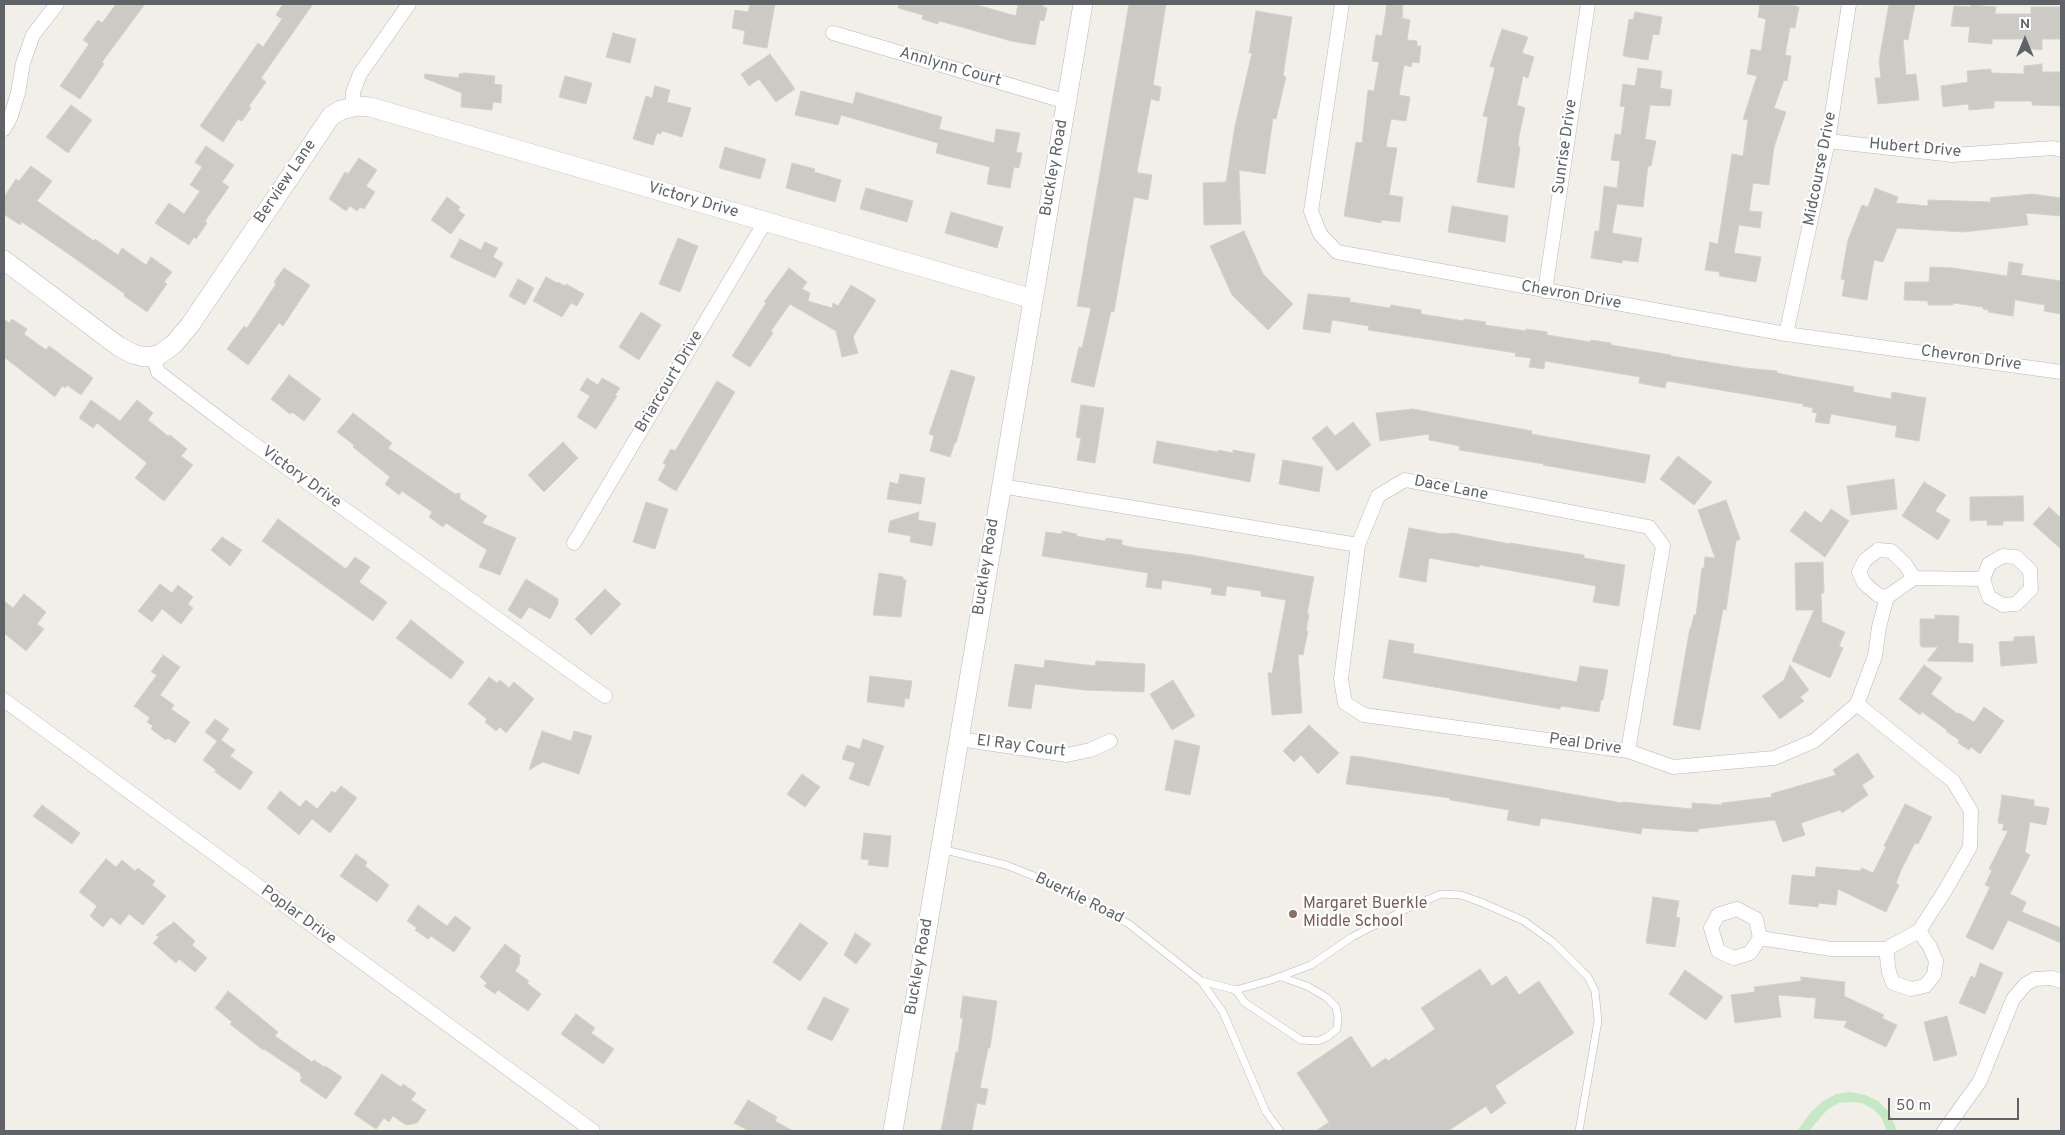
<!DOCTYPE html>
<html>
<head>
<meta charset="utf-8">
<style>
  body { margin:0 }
  #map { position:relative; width:2065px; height:1135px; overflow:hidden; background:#f1efe8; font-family:Overpass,sans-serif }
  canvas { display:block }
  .frame { position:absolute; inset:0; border:5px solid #5f6368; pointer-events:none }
  .north { position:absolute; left:2000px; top:15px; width:50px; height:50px; -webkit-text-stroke:4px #fff; paint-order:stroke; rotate:0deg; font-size:14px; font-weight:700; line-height:20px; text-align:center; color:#5f6368 }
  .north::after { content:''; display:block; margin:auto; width:18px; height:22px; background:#5f6368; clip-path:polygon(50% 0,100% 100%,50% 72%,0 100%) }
  .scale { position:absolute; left:1888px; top:1098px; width:131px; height:22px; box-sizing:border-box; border:2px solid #5f6368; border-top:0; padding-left:6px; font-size:15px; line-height:18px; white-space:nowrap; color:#5f6368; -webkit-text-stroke:4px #fff; paint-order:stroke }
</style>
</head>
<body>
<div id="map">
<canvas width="2065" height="1135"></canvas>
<div class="frame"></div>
<div class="north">N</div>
<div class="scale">50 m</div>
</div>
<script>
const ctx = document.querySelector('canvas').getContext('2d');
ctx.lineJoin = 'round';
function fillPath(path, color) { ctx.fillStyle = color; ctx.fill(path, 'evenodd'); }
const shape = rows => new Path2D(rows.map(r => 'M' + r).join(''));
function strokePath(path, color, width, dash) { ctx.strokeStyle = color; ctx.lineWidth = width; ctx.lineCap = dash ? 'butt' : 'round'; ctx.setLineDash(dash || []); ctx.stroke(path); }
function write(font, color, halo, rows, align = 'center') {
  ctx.font = font + ' Overpass,sans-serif'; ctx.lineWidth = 4.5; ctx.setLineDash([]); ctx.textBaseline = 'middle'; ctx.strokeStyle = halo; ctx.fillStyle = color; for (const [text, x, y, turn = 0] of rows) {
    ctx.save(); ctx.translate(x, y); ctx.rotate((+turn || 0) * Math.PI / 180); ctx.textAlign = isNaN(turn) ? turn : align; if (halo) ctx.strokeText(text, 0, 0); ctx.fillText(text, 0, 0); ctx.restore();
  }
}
const green = shape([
  [1851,1092,1865,1095,1878,1101,1889,1112,1897,1131,1887,1131,1881,1117,1873,1109,1862,1103,1851,1102,1839,1103,1828,1109,1809,1131,1797,1131,1812,1111,1823,1101,1836,1094]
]);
const building = shape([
  [116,4,145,4,102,62,104,64,80,99,60,86,89,44,83,40,98,20,102,23,116,4],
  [283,4,313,4,261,78,266,82,249,106,251,108,242,121,238,119,223,142,200,126,258,43,263,47,282,19,276,15,283,4],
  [750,4,775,4,767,48,743,44,745,31,732,28,735,10,748,12,750,4],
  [899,4,973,4,1016,16,1018,4,1043,4,1043,7,1047,8,1044,21,1040,20,1035,45,1011,41,954,25,939,21,938,24,922,19,923,15,898,8,899,4],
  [1129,4,1166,4,1153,85,1161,87,1159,101,1151,99,1137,171,1138,173,1152,175,1148,200,1134,197,1114,312,1111,311,1094,387,1071,382,1079,347,1082,348,1091,308,1077,306,1129,4],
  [1387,4,1403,4,1402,18,1410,20,1407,40,1417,41,1417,46,1421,46,1419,63,1412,62,1411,67,1404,65,1399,95,1410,97,1406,121,1391,119,1386,147,1397,148,1389,195,1403,197,1400,222,1381,220,1381,223,1344,216,1356,142,1362,143,1368,90,1374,91,1379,62,1372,61,1376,35,1382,36,1387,4],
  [1760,4,1787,4,1799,7,1795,28,1790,27,1785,55,1791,56,1787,81,1784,80,1774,108,1786,112,1774,147,1769,185,1753,183,1749,211,1762,212,1760,228,1739,225,1734,253,1761,257,1756,282,1719,276,1720,272,1705,270,1710,242,1718,244,1732,154,1743,156,1748,120,1743,119,1757,76,1747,74,1751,49,1761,51,1766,19,1758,17,1760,4],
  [1889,4,1915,4,1908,40,1903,39,1906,75,1916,74,1919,100,1878,104,1875,78,1881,78,1879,61,1889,4],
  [1971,5,1996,7,1995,14,2031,14,2031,7,2061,7,2061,39,2042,39,2042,50,2024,48,2024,39,1992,39,1992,44,1968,42,1970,27,1951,26,1954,6,1970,7,1971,5],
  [1256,11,1292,17,1283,76,1286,77,1276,119,1273,118,1265,174,1239,170,1241,224,1204,225,1203,183,1226,182,1235,126,1252,53,1249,53,1256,11],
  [1635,12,1662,17,1659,35,1653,34,1648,60,1623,56,1629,19,1633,20,1635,12],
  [1502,29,1528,37,1522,53,1534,57,1528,78,1523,76,1517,105,1525,108,1519,136,1518,146,1520,147,1514,188,1477,182,1488,117,1483,116,1495,68,1490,66,1502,29],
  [613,33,636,39,630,63,606,57,613,33],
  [770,54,795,89,776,102,759,79,749,86,741,74,770,54],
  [2042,64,2042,72,2061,72,2061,106,2032,105,2032,101,1994,101,1994,108,1969,110,1968,104,1943,107,1941,86,1968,82,1967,71,1991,69,1991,73,2024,74,2024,66,2042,64],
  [1638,68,1662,71,1660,88,1672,90,1670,106,1650,105,1645,139,1656,141,1651,166,1648,166,1643,207,1617,204,1612,233,1642,238,1638,262,1622,260,1622,263,1591,258,1595,231,1599,231,1604,186,1617,188,1620,161,1611,160,1615,134,1621,135,1625,107,1620,106,1623,84,1635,86,1638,68],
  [465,73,495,76,494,84,502,85,501,103,493,102,492,110,461,107,462,93,424,78,425,74,459,78,459,74,465,73],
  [565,76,592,83,586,104,559,97,565,76],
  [655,86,670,90,667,102,691,108,682,137,662,131,661,134,657,133,653,145,633,139,646,96,652,98,655,86],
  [801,91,853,104,856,92,942,117,939,129,994,143,996,129,1020,133,1016,152,1022,153,1019,168,1014,167,1010,188,987,184,990,167,936,153,938,143,841,115,838,125,795,115,801,91],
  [71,105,92,120,68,153,46,137,71,105],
  [206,146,234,165,222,182,229,187,205,221,207,223,196,239,194,237,189,245,155,223,169,203,184,214,200,191,190,185,202,167,195,162,206,146],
  [725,147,766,159,760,179,719,168,725,147],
  [359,158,377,170,366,186,375,192,364,209,360,207,357,211,350,206,346,211,329,199,345,172,348,174,359,158],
  [792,163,815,169,814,172,841,180,835,202,786,188,792,163],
  [31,166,52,181,37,201,94,241,95,239,118,255,122,248,146,265,151,257,172,272,164,282,167,284,147,312,124,296,125,294,70,255,22,222,20,225,4,214,4,197,16,179,19,181,31,166],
  [866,188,913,201,907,222,860,209,866,188],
  [1875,188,1898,197,1896,203,1928,206,1928,200,1991,202,1990,198,2032,194,2061,198,2061,216,2026,213,2028,225,1963,232,1897,228,1883,262,1874,260,1867,300,1842,296,1845,280,1841,279,1848,240,1862,205,1868,207,1875,188],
  [447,197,460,207,458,210,465,215,451,234,431,220,447,197],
  [1452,206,1508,216,1505,242,1448,232,1452,206],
  [951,212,1003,227,997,248,945,233,951,212],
  [1244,231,1263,274,1293,304,1268,330,1232,295,1210,246,1244,231],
  [678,238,698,246,680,292,659,284,678,238],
  [460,239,481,250,485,242,498,248,493,257,503,263,495,278,450,257,460,239],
  [2009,262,2023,264,2021,275,2061,281,2061,314,2044,311,2045,305,2015,300,2013,316,1988,312,1989,310,1983,309,1983,307,1953,303,1953,305,1928,305,1928,301,1904,300,1905,282,1929,282,1930,267,1953,268,2007,276,2009,262],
  [284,268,310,285,283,326,279,323,248,365,227,349,244,326,247,328,276,284,274,282,284,268],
  [789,268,807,282,802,289,810,293,808,301,832,308,833,303,838,306,851,285,876,300,853,337,858,353,842,357,836,331,790,304,771,331,773,333,750,367,732,356,766,303,764,302,789,268],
  [546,277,557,283,558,282,565,286,566,284,584,294,577,306,571,303,562,317,533,301,546,277],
  [518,279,534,288,525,305,509,296,518,279],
  [1308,294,1350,298,1350,302,1390,308,1391,305,1421,310,1421,314,1464,321,1464,319,1486,322,1485,325,1526,331,1526,329,1547,332,1547,335,1590,342,1591,340,1611,343,1611,345,1671,355,1671,356,1745,368,1777,371,1777,373,1791,376,1854,387,1853,392,1891,399,1892,392,1926,398,1919,441,1895,437,1897,426,1831,414,1829,424,1815,422,1817,413,1812,412,1813,408,1803,406,1803,404,1667,381,1665,388,1639,383,1640,377,1545,361,1544,369,1529,367,1531,358,1515,356,1516,353,1368,330,1369,326,1332,320,1330,333,1303,329,1308,294],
  [641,312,661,325,639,360,619,347,641,312],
  [4,319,9,323,12,319,27,329,24,334,46,350,49,346,93,378,81,395,67,385,65,388,62,386,55,397,4,357,4,319],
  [951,370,975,377,956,443,955,442,950,457,930,451,934,436,929,434,951,370],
  [289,375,321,399,304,421,292,412,290,414,271,399,289,375],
  [587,378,598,385,602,378,620,388,615,395,617,396,596,429,577,417,590,396,580,390,587,378],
  [717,381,735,392,676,491,658,480,666,465,663,463,671,449,675,451,717,381],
  [91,400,120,421,137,400,153,413,148,420,168,436,170,435,187,449,181,456,193,465,164,501,135,478,147,463,97,423,93,428,79,418,91,400],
  [1081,405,1104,408,1095,463,1077,460,1081,438,1076,437,1081,405],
  [1413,409,1532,431,1531,434,1650,455,1645,483,1543,465,1544,464,1459,450,1460,446,1429,440,1429,434,1380,441,1376,413,1413,409],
  [353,413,392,443,388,448,455,494,460,493,460,499,487,516,482,523,516,538,500,575,479,567,487,550,446,523,443,527,429,517,432,512,402,491,399,495,385,484,390,477,353,447,354,445,337,432,353,413],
  [1353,422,1371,445,1337,471,1312,438,1327,426,1335,436,1353,422],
  [1157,441,1218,452,1218,450,1233,453,1233,450,1255,454,1250,482,1153,463,1157,441],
  [563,442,578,458,544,492,528,475,563,442],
  [1678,456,1712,482,1694,505,1660,479,1678,456],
  [1283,460,1323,467,1319,492,1279,484,1283,460],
  [900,474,925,478,921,504,887,499,890,482,898,484,900,474],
  [1894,479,1897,509,1851,515,1847,486,1894,479],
  [1924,482,1946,495,1935,511,1950,520,1938,540,1902,516,1924,482],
  [2023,496,2024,521,2003,521,2003,525,1987,525,1987,520,1970,521,1970,497,2023,496],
  [1726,500,1740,539,1736,541,1726,610,1723,609,1700,730,1673,725,1690,628,1691,628,1694,615,1696,615,1702,568,1704,568,1705,557,1715,558,1698,510,1726,500],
  [646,502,668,509,655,549,633,542,646,502],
  [2049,507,2061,518,2061,549,2033,524,2049,507],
  [1831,509,1849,521,1825,557,1790,531,1805,511,1821,523,1831,509],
  [919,512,918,520,936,523,932,546,910,542,911,536,888,532,890,521,919,512],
  [278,519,346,569,355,557,370,567,359,582,387,602,373,621,262,541,278,519],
  [1409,528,1442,534,1453,533,1510,544,1510,543,1584,555,1584,558,1625,565,1619,606,1593,602,1596,586,1480,565,1479,567,1429,558,1426,582,1399,577,1409,528],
  [1062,531,1077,534,1076,536,1105,541,1106,538,1122,540,1122,545,1136,548,1192,555,1314,577,1307,614,1309,614,1306,631,1308,631,1303,655,1298,654,1302,713,1272,715,1268,673,1272,673,1286,600,1261,596,1261,591,1227,586,1225,596,1211,594,1212,588,1162,580,1161,589,1146,587,1148,573,1042,556,1046,532,1062,534,1062,531],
  [222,537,242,550,230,566,211,550,222,537],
  [1823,562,1824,593,1821,593,1822,622,1845,632,1839,646,1843,648,1830,678,1792,661,1814,610,1796,610,1795,563,1823,562],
  [879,573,903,577,903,580,906,580,901,617,873,615,879,573],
  [526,579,558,599,558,604,550,619,529,607,521,619,508,610,526,579],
  [160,584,172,593,178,585,193,597,188,604,193,608,181,624,162,609,152,622,138,611,160,584],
  [605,589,621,604,591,635,575,619,605,589],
  [24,594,46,612,37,624,44,629,26,651,4,633,4,601,13,608,24,594],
  [1935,615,1959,616,1958,643,1973,644,1973,662,1927,661,1938,647,1922,647,1920,645,1920,619,1935,619,1935,615],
  [411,620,464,662,451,679,396,638,411,620],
  [2034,636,2037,663,2001,666,1999,642,2014,641,2014,637,2034,636],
  [1389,640,1414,644,1413,653,1577,682,1580,666,1608,670,1603,700,1601,700,1599,712,1561,706,1560,709,1383,678,1389,640],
  [163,655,180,667,160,695,174,705,171,709,190,722,175,743,168,738,166,740,151,729,153,726,147,722,150,718,134,706,157,675,151,672,163,655],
  [1045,660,1095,666,1096,661,1145,664,1144,692,1084,690,1035,684,1031,709,1008,706,1015,664,1044,668,1045,660],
  [1790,665,1809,690,1800,697,1804,701,1780,719,1762,696,1784,680,1790,665],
  [1924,665,1942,678,1931,694,1958,714,1959,713,1974,722,1984,707,2004,721,1980,754,1971,747,1969,750,1958,743,1959,740,1946,731,1947,730,1922,712,1920,715,1899,699,1924,665],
  [870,676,912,681,909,699,905,698,904,707,867,702,870,676],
  [489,677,497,683,500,680,509,688,514,682,534,699,506,733,500,727,496,731,485,722,487,719,468,704,489,677],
  [1173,680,1195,716,1172,730,1150,694,1173,680],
  [215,719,229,729,221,740,235,750,230,756,253,772,240,790,215,772,216,770,203,760,217,741,205,732,215,719],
  [1309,725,1339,753,1318,774,1301,755,1294,762,1283,751,1309,725],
  [542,731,571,741,574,731,592,736,579,774,543,762,529,770,542,731],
  [863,739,884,746,869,786,849,779,855,763,842,759,847,745,860,749,863,739],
  [1175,740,1200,746,1190,795,1165,790,1175,740],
  [1858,753,1874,777,1862,785,1868,795,1842,813,1840,810,1801,823,1805,835,1783,842,1775,820,1698,829,1698,832,1642,828,1641,834,1541,818,1539,826,1507,820,1509,810,1450,800,1450,798,1346,784,1351,756,1362,757,1622,803,1623,802,1692,809,1692,803,1722,805,1722,803,1772,797,1771,794,1836,775,1833,770,1858,753],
  [802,774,820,787,805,807,787,794,802,774],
  [341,786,357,798,330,833,312,819,299,835,267,808,280,791,300,807,306,800,317,809,332,791,335,793,341,786],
  [2002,795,2034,800,2034,806,2049,808,2046,825,2030,822,2025,852,2030,855,2010,894,2026,902,2022,912,2061,928,2061,943,2008,920,1993,950,1966,937,1990,887,1985,885,1992,870,1989,869,2008,831,2002,830,2004,824,1998,823,2002,795],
  [1905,804,1932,817,1918,844,1915,843,1902,868,1896,883,1899,885,1886,912,1838,889,1836,905,1819,903,1818,907,1789,904,1792,875,1815,877,1816,867,1860,871,1862,868,1873,873,1886,847,1884,846,1905,804],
  [42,805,80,833,72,844,33,816,42,805],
  [864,833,891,836,888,867,868,865,869,860,861,859,864,833],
  [356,854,367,862,365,866,389,885,377,902,340,876,356,854],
  [106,859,116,867,122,860,135,871,138,868,155,881,152,885,166,896,143,925,129,914,120,925,111,917,103,927,90,916,97,906,79,892,106,859],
  [1653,897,1679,901,1676,917,1680,918,1675,947,1646,943,1653,897],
  [418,905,447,926,455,916,471,928,454,952,431,936,428,939,415,930,417,928,407,921,418,905],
  [174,922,195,941,192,945,207,958,195,972,179,959,176,963,153,943,159,937,156,935,174,922],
  [800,923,828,943,800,981,773,962,800,923],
  [855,933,871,944,856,964,844,955,855,933],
  [505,944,521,956,519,958,520,963,515,971,529,981,527,983,541,994,528,1011,498,990,495,994,484,986,487,983,480,977,505,944],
  [1980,963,2003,973,1985,1014,1959,1003,1971,976,1975,978,1980,963],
  [1480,969,1492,986,1506,976,1519,995,1539,981,1574,1033,1495,1086,1506,1103,1491,1114,1486,1106,1448,1131,1316,1131,1329,1122,1297,1073,1351,1036,1372,1068,1386,1058,1388,1061,1435,1029,1421,1008,1480,969],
  [1685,970,1723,997,1706,1020,1669,994,1685,970],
  [1801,977,1845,982,1844,996,1884,1015,1882,1018,1897,1025,1886,1047,1844,1027,1847,1021,1814,1018,1816,998,1778,995,1781,1017,1735,1023,1731,995,1755,992,1754,987,1801,981,1801,977],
  [228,991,278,1032,275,1036,312,1062,314,1060,324,1067,325,1066,342,1077,326,1099,300,1081,302,1077,300,1076,301,1074,264,1049,263,1050,230,1024,232,1022,215,1008,228,991],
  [963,996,997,1001,990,1048,988,1048,980,1088,988,1089,985,1105,977,1103,972,1131,941,1131,956,1052,958,1052,963,1018,960,1018,963,996],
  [824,997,849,1009,832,1041,807,1029,824,997],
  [576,1014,595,1028,591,1033,614,1049,603,1064,561,1034,576,1014],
  [1947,1016,1957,1055,1934,1061,1924,1022,1947,1016],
  [382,1074,401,1087,403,1084,416,1093,411,1100,426,1110,417,1123,406,1125,393,1116,389,1122,384,1118,376,1129,354,1114,382,1074],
  [748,1100,777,1117,775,1121,793,1131,749,1131,734,1123,748,1100]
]);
const lane = shape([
  [941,849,1006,865,1051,883,1129,924,1201,981,1223,1012,1266,1112,1280,1131],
  [1201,981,1236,990,1271,980,1311,965,1352,937,1406,909,1441,894,1461,895,1483,903,1524,921,1553,942,1588,977,1595,991,1598,1021,1579,1131],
  [1236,990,1244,1002,1301,1040,1318,1041,1327,1037,1337,1029,1338,1017,1336,1007,1326,997,1307,986,1281,977]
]);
const street = shape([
  [1342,4,1311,211,1320,234,1337,252,1786,334,2061,372],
  [833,33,1067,102],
  [353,106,353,92,360,74,409,4],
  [4,129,11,116,18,93,23,63,33,35,57,4],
  [1828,141,1953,155,2053,148,2061,150],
  [1545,291,1588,4],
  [1786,334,1828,141,1849,4],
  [153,356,158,372,237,432,605,696],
  [1001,486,1358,545],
  [574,543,765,222],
  [2003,556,2016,557,2030,570,2031,589,2016,604,2003,605,1989,597,1983,579,1989,564,2003,556],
  [1887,597,1878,595,1864,583,1859,572,1865,560,1878,550,1891,551,1905,564,1914,578],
  [4,700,593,1131],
  [959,739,1067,755,1090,750,1110,741],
  [1628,751,1663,546,1649,527,1405,480,1378,496,1358,545,1341,679,1345,703,1364,715,1628,751,1673,767,1774,758,1814,741,1857,704,1875,656,1879,627,1887,597,1914,578,1983,579],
  [1737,909,1756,919,1760,938,1750,953,1734,958,1718,951,1711,928,1718,915,1737,909],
  [1760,938,1831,949,1886,949,1919,931,1946,889,1970,847,1971,811,1953,781,1857,704],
  [1886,949,1889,972,1893,983,1911,989,1925,986,1934,975,1936,961,1930,947,1919,931],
  [1944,1131,1980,1081,2013,999,2026,984,2035,979,2052,978,2061,981]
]);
const secondary = shape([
  [4,260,118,346,133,354,145,357,159,355,174,344,190,325,331,116,341,110,358,106,370,107,1033,299],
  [893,1131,1083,4]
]);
const markers = [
  [1293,914,5,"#8d6e63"]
];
const streetNames = [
  ["Annlynn Court",950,68,16],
  ["Sunrise Drive",1566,147,-82],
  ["Hubert Drive",1915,149,5],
  ["Buckley Road",1055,168,-80],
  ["Midcourse Drive",1821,169,-79],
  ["Berview Lane",286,182,-56],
  ["Victory Drive",693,201,16],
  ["Chevron Drive",1571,296,10],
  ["Chevron Drive",1971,359,8],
  ["Briarcourt Drive",670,382,-59],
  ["Victory Drive",301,478,36],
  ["Dace Lane",1451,489,11],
  ["Buckley Road",987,567,-81],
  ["Peal Drive",1585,745,8],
  ["El Ray Court",1021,747,7],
  ["Buerkle Road",1079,899,26],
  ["Poplar Drive",298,916,36],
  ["Buckley Road",920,967,-80]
];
const educationNames = [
  ["Margaret Buerkle",1303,905],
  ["Middle School",1303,923]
];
fillPath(green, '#c5e8c5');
fillPath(building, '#cccac5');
strokePath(building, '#d6d1c6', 1);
strokePath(lane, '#b5b8bc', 8);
strokePath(street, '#b5b8bc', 15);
strokePath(secondary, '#b6babf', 20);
strokePath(lane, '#fff', 7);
strokePath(street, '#fff', 14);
strokePath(secondary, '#fff', 19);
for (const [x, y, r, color] of markers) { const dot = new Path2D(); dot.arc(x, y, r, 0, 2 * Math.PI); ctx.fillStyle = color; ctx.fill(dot); strokePath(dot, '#fff', 2); }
write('16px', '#5f6368', '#fff', streetNames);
write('16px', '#785e54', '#fff', educationNames, 'left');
</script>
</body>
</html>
